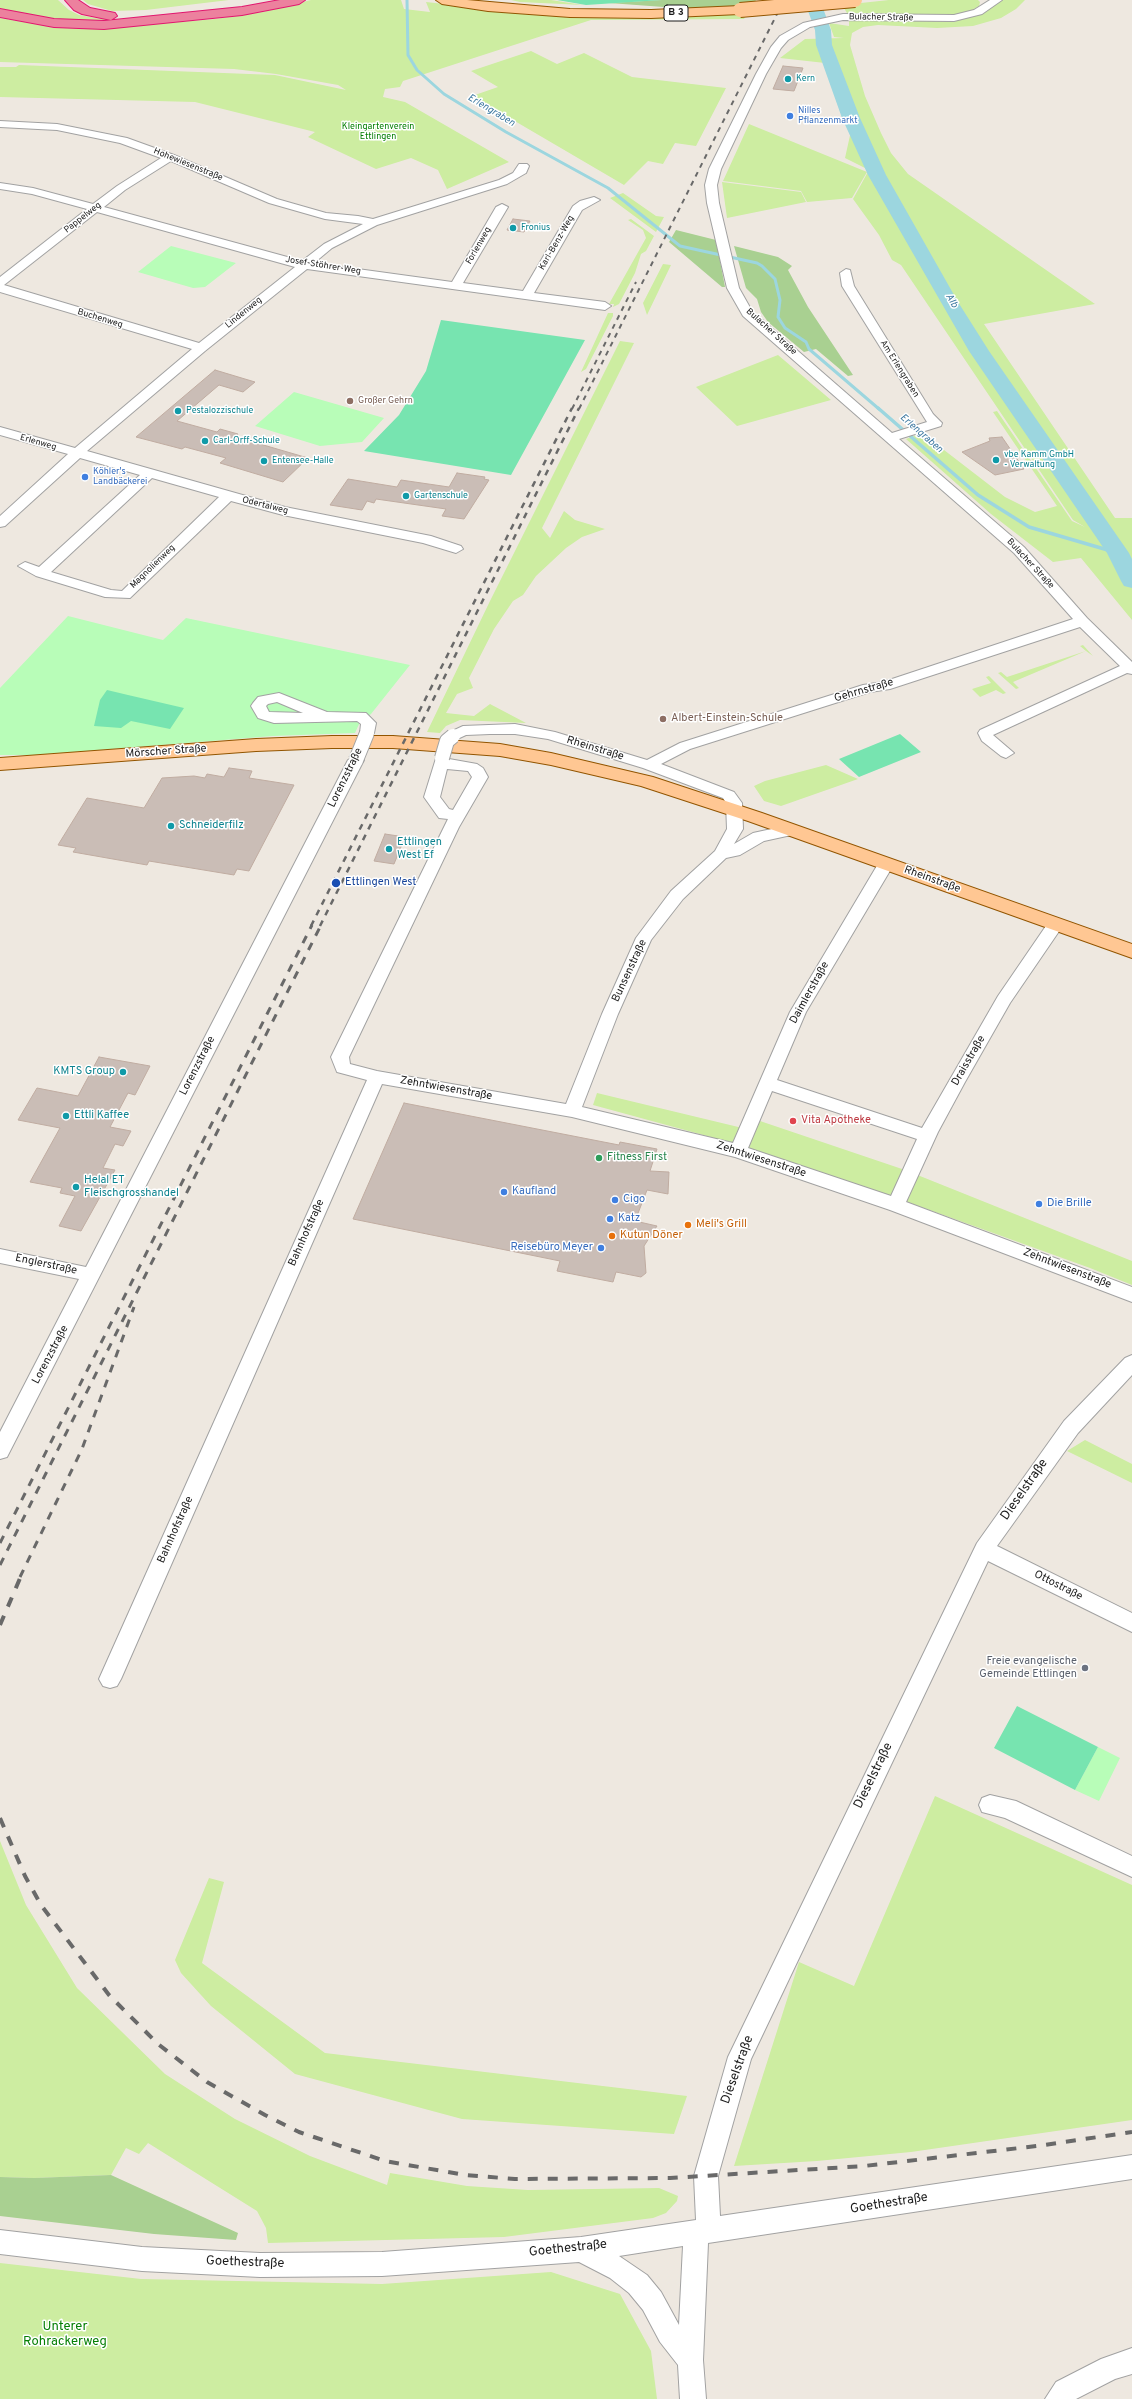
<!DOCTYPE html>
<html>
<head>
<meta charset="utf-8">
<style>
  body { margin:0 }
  canvas { display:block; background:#eee8e0 }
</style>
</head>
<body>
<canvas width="1132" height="2399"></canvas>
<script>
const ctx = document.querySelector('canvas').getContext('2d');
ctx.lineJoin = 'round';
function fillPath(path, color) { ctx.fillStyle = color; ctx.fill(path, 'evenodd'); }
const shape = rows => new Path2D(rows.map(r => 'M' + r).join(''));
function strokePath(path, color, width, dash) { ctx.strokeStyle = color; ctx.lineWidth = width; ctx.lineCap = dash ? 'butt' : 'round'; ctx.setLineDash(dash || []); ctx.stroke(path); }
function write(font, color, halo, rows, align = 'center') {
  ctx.font = font + ' Overpass,sans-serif'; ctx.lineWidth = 3; ctx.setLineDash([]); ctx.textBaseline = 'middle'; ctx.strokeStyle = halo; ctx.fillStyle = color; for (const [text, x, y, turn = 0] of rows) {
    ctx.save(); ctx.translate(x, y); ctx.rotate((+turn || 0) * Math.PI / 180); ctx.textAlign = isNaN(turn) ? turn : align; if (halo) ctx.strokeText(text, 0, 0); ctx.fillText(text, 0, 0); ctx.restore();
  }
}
const grass = shape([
  [0,0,58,0,69,10,79,15,101,19,121,20,272,4,175,16,90,22,48,19,0,10],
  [83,0,229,0,146,10,112,11,88,4],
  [311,0,401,0,404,9,430,12,426,2,517,12,748,13,744,19,591,20,403,81,400,87,385,89,383,97,405,102,509,162,447,189,438,170,411,158,376,169,308,137,315,132,195,102,0,97,0,67,16,67,19,65,275,75,346,90,338,85,276,74,234,69,0,62,0,18,54,27,143,25,215,19,262,12],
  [511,0,551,0,583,5,520,2],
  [889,0,978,0,980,2,979,6,971,11,956,15,847,13,842,5],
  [1000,0,1025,0,1016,9,1001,18,973,26,937,28,878,25,863,27,852,33,850,45,865,96,881,133,891,153,908,174,1095,304,984,324,1115,518,1132,518,1132,620,1081,558,1053,562,991,514,906,439,922,433,1005,497,1035,512,1057,506,993,412,997,411,1072,521,1085,527,1073,520,901,265,892,260,879,235,853,199,869,170,845,158,853,122,829,44,825,40,834,64,780,58,805,39,844,38,834,37,829,23,849,26,849,20,882,19,953,22,984,13],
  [531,51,557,64,584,53,632,77,726,88,696,146,675,143,663,164,648,161,624,185,472,96,498,87,471,71],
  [749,124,867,172,852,198,807,202,801,191,723,181],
  [722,182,801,192,806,202,727,218],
  [623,193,656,216,664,217,656,232,610,198],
  [631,219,654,236,646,251,641,254,635,273,619,304,613,307,614,304,609,304,646,238,643,230,628,220],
  [663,264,671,265,647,315,643,303],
  [608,313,613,313,613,316,586,369,581,372],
  [620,341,634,343,542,528,550,538,564,511,575,520,605,529,582,537,566,548,536,576,523,595,513,601,494,629,469,678,473,688,457,694,446,713,474,716,490,704,526,723,460,720,446,726,440,733,427,732,490,601],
  [778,355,831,400,737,426,696,387],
  [1083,645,1093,656,1086,651,1013,682,1019,688,1016,689,998,673,1001,672,1007,677,1086,651,1080,646],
  [989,676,1006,693,1003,694,996,690,980,697,972,689,991,683,986,677],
  [826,765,858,779,781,806,764,801,754,786,765,781],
  [597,1093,755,1131,760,1121,905,1170,1132,1261,1132,1285,1090,1268,888,1195,740,1145,593,1105],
  [1085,1440,1132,1464,1132,1483,1067,1451],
  [935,1796,1132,1885,1132,2120,911,2152,817,2161,734,2166,799,1962,854,1986],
  [0,1841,26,1905,77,1988,165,2074,235,2119,310,2156,387,2185,390,2173,467,2186,528,2190,659,2188,678,2196,677,2201,666,2213,653,2218,504,2237,268,2243,266,2228,257,2211,148,2143,139,2154,126,2148,111,2175,34,2178,0,2177],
  [209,1878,224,1882,202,1963,325,2053,687,2096,674,2134,462,2119,295,2074,211,2006,181,1973,175,1960],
  [0,2263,141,2279,382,2284,551,2272,620,2294,651,2351,657,2399,0,2399]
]);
const forest = shape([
  [662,0,756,0,753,5,691,9,609,3],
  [676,230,716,240,725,287,722,287,669,242],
  [734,246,778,257,792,266,788,270,808,307,853,375,848,376,816,349,804,352,768,322,761,312,757,299,746,288],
  [111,2175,238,2233,236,2240,154,2234,0,2216,0,2177,34,2178]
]);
const park = shape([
  [171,246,236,263,205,287,193,288,138,272],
  [294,392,384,418,362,442,320,446,255,426],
  [68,616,163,640,186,618,410,665,371,714,360,722,355,733,273,736,38,755,0,755,0,688],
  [1098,1747,1120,1758,1099,1801,1075,1790]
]);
const pitch = shape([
  [557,0,662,0,586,5],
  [441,320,585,340,511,475,364,451,399,415,426,371],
  [107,690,128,695,184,708,170,729,131,721,121,728,94,726,100,700],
  [900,734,921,752,859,777,839,759],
  [1017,1706,1098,1747,1075,1790,994,1748]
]);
const streamFar1 = shape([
  [407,0,408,55,417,70,444,94,506,132,608,188,680,246,757,263,762,266,775,279,780,300,778,317,785,328,806,342,809,349,879,409]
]);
const stream = shape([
  [878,408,978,495,1029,527,1118,553]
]);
const river = shape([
  [804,0,820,0,831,30,832,45,860,118,886,175,958,302,989,351,1129,553,1132,559,1132,588,1124,586,1121,581,1107,553,969,351,868,175,842,118,816,45,815,30,804,0]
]);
const building = shape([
  [783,66,803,68,794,91,773,89,783,66],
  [513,219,530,221,524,232,507,230,513,219],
  [215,370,255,382,243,392,219,385,177,421,217,432,220,429,238,434,236,437,308,458,283,482,220,463,226,458,185,447,182,449,136,437,215,370],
  [1002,437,1024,469,995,475,962,452,990,441,989,438,1002,437],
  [457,473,485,477,484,479,489,480,464,519,442,516,446,509,376,499,374,503,367,501,362,510,330,505,348,479,397,487,401,480,449,487,457,473],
  [229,768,252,771,249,778,294,785,249,871,237,869,234,875,149,861,147,865,73,852,76,848,58,845,87,798,144,808,162,778,194,776,205,778,207,774,224,777,229,768],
  [385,834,405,837,394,864,374,861,385,834],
  [99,1057,150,1066,135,1095,128,1093,110,1127,131,1131,123,1146,115,1144,103,1168,115,1170,81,1231,59,1226,75,1196,60,1193,62,1188,30,1182,60,1128,18,1120,37,1088,78,1096,99,1057],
  [404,1103,619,1145,620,1142,657,1149,650,1171,669,1172,668,1194,647,1190,635,1221,657,1226,644,1246,646,1273,641,1277,616,1272,613,1282,557,1271,560,1261,353,1219,404,1103]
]);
const minor = shape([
  [990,0,1002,0,982,14,954,21,843,20,810,27,788,40,781,48,766,74,721,169,717,185,719,203,739,288,752,311,892,433,927,422,842,286,840,273,846,269,850,270,854,286,933,414,942,423,941,426,899,439,1024,547,1087,618,1132,662,1132,674,1127,673,993,735,1014,753,1006,758,1001,756,982,741,978,733,980,730,1120,666,1080,627,890,689,870,692,690,749,661,764,734,792,742,803,743,829,734,844,753,833,790,825,796,826,798,830,796,834,764,841,740,855,726,858,683,899,651,940,618,1014,582,1107,733,1143,790,1012,878,864,880,860,886,859,892,860,894,864,806,1012,777,1080,922,1128,998,996,1050,920,1062,920,1064,924,1010,1003,965,1082,938,1132,906,1202,1132,1287,1132,1302,890,1210,735,1157,572,1117,382,1084,121,1679,117,1686,110,1688,103,1686,99,1679,367,1080,337,1072,331,1057,448,819,439,818,424,797,437,755,442,753,447,755,449,759,477,764,483,768,488,777,459,827,349,1057,350,1064,377,1071,566,1104,602,1014,636,938,671,891,715,851,727,829,726,803,723,798,643,768,548,739,515,734,490,734,466,735,453,741,448,739,446,736,448,733,463,726,515,724,555,732,647,760,680,743,863,685,883,682,1073,619,1014,553,743,316,727,288,707,203,705,185,709,169,756,74,771,47,780,36,803,23,843,14,954,15,974,10,990,0],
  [447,769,468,771,472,777,453,810,449,809,440,797,447,769],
  [772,1091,917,1139,891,1196,748,1148,772,1091],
  [0,121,57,124,127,138,174,155,277,199,326,213,358,216,373,219,499,180,513,173,519,164,527,164,529,166,526,173,507,184,377,225,332,248,314,263,452,282,496,207,502,204,508,207,463,283,523,291,573,206,580,201,594,197,600,200,582,210,534,293,605,302,611,306,605,310,307,269,205,351,87,451,285,507,431,536,461,546,463,549,456,553,423,543,283,515,231,501,130,598,105,597,36,576,18,566,25,562,39,567,140,475,80,458,5,526,0,527,0,516,68,454,0,435,0,427,75,448,192,349,0,292,0,277,87,209,32,194,0,189,0,183,33,188,93,204,117,186,161,158,120,143,57,130,0,127,0,121],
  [171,161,269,203,325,219,363,224,324,244,302,261,104,207,125,190,171,161],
  [97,212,295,267,199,343,4,285,97,212],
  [152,478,219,497,122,591,111,590,51,572,152,478],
  [279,693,327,712,366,713,376,723,374,733,372,736,362,736,360,733,361,724,357,721,274,723,258,718,251,706,253,703,258,697,279,693],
  [277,702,303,713,269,712,266,706,268,704,277,702],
  [356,755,364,760,7,1457,0,1459,0,1432,79,1279,0,1263,0,1249,86,1267,348,760,356,755],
  [1132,1355,1132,1375,1078,1433,997,1546,1132,1613,1132,1632,988,1561,751,2059,718,2176,720,2216,1132,2155,1132,2179,708,2243,703,2360,706,2399,680,2399,678,2365,660,2342,643,2310,629,2293,610,2278,579,2262,382,2276,260,2277,142,2271,0,2254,0,2230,142,2247,260,2253,382,2252,581,2237,696,2220,694,2176,728,2057,977,1543,1064,1421,1125,1358,1132,1355],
  [683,2246,679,2325,661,2292,647,2275,619,2256,683,2246],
  [990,1795,1016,1801,1132,1856,1132,1877,1005,1818,982,1812,979,1805,982,1798,990,1795],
  [1132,2348,1132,2374,1115,2379,1076,2399,1045,2399,1056,2382,1101,2359,1132,2348]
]);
const major = shape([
  [436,0,467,0,570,9,651,10,740,6,746,10,740,14,651,18,570,17,488,11,442,4,436,0],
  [332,736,393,736,500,744,551,753,653,777,762,813,1132,944,1132,958,748,821,641,786,551,765,500,756,393,748,332,748,256,751,0,770,0,758,256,739,332,736]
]);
const highway = shape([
  [65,0,78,0,90,8,115,13,117,16,111,20,82,14,74,10,65,0],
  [280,0,305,0,299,4,242,15,104,29,54,27,0,17,0,9,54,19,104,21,242,7,280,0]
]);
const railFar3 = shape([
  [572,409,636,282],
  [579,409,784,0]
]);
const railFar2 = shape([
  [311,926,572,408],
  [320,926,579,408]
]);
const railFar1 = shape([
  [0,1543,312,925],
  [0,1565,321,925],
  [20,1577,82,1449,134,1307]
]);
const rail = shape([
  [0,1625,21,1576],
  [0,1818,25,1876,41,1905,109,1995,158,2044,207,2082,265,2115,299,2132,385,2161,465,2175,515,2179,670,2178,864,2166,1037,2146,1132,2132]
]);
const minorBridge = shape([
  [442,758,447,741,453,736],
  [356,760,367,733]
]);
const majorBridge = shape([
  [740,10,855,0]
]);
const markers = [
  [788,79,4,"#0f9aa8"],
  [790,116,4,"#3f7fe0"],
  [513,228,4,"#0f9aa8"],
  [350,401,4,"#8d6e63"],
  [178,411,4,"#0f9aa8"],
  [205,441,4,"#0f9aa8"],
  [996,460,4,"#0f9aa8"],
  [264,461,4,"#0f9aa8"],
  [85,477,4,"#3f7fe0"],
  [406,496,4,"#0f9aa8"],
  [663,719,4,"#8d6e63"],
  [171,826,4,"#0f9aa8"],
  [389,849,4,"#0f9aa8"],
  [336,883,5,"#1a4fb4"],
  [123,1072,4,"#0f9aa8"],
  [66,1116,4,"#0f9aa8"],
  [793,1121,4,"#e0444e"],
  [599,1158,4,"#2e9e5b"],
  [76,1187,4,"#0f9aa8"],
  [504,1192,4,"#3f7fe0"],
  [615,1200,4,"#3f7fe0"],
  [1039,1204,4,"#3f7fe0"],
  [610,1219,4,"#3f7fe0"],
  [688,1225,4,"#e8710a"],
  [612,1236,4,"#e8710a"],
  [601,1248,4,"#3f7fe0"],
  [1085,1668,4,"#6b7280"]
];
const farStreetnames = [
  ["Bulacher Straße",881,18,1],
  ["Hohewiesenstraße",188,165,22],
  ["Pappelweg",83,218,-38],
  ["Karl-Benz-Weg",557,243,-60],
  ["Forlenweg",479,246,-60],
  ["Josef-Stöhrer-Weg",323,266,9],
  ["Lindenweg",244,313,-39],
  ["Buchenweg",100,319,17],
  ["Bulacher Straße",771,332,42],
  ["Am Erlengraben",899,369,58],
  ["Erlenweg",38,443,16],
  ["Odertalweg",265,506,14],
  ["Bulacher Straße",1030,564,47],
  ["Magnolienweg",153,567,-44]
];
const farCulturenames = [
  ["Kern",796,79],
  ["Fronius",521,228],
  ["Pestalozzischule",186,411],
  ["Carl-Orff-Schule",213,441],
  ["vbe Kamm GmbH",1004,455],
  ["- Verwaltung",1004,465],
  ["Entensee-Halle",272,461],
  ["Gartenschule",414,496]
];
const farShopnames = [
  ["Nilles",798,111],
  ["Pflanzenmarkt",798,121],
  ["Köhler's",93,472],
  ["Landbäckerei",93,482]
];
const farParknames = [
  ["Kleingartenverein",378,127],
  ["Ettlingen",378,137]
];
const farEducationnames = [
  ["Großer Gehrn",358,401]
];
const shields = [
  [676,13,24]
];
const shieldNames = [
  ["B 3",676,13]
];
const farWaternames = [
  ["Erlengraben",491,111,31],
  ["Alb",951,301,60],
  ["Erlengraben",921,434,41]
];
const streetNames = [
  ["Gehrnstraße",864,691,-16],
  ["Rheinstraße",595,749,17],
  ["Mörscher Straße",166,752,-4],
  ["Lorenzstraße",346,778,-64],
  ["Rheinstraße",932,880,20],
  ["Bunsenstraße",630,971,-65],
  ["Daimlerstraße",810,993,-61],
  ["Draisstraße",969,1061,-60],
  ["Lorenzstraße",198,1066,-63],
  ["Zehntwiesenstraße",446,1089,10],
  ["Zehntwiesenstraße",761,1160,18],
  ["Bahnhofstraße",307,1233,-66],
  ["Englerstraße",46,1265,12],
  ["Zehntwiesenstraße",1067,1269,21],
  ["Lorenzstraße",51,1355,-62],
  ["Bahnhofstraße",176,1530,-66],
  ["Ottostraße",1058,1586,27]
];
const educationNames = [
  ["Albert-Einstein-Schule",671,719]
];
const cultureNames = [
  ["Schneiderfilz",179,826],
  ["Ettlingen",397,843],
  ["West Ef",397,856],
  ["KMTS Group",115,1072,"right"],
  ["Ettli Kaffee",74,1116],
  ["Helal ET",84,1181],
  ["Fleischgrosshandel",84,1194]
];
const transitNames = [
  ["Ettlingen West",345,883]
];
const healthNames = [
  ["Vita Apotheke",801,1121]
];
const leisureNames = [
  ["Fitness First",607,1158]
];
const shopNames = [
  ["Kaufland",512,1192],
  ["Cigo",623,1200],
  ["Die Brille",1047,1204],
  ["Katz",618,1219],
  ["Reisebüro Meyer",593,1248,"right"]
];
const foodNames = [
  ["Meli's Grill",696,1225],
  ["Kutun Döner",620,1236]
];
const worshipNames = [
  ["Freie evangelische",1077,1662],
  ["Gemeinde Ettlingen",1077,1675]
];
const nearStreetnames = [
  ["Dieselstraße",1025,1490,-55],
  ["Dieselstraße",874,1776,-64],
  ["Dieselstraße",738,2070,-70],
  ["Goethestraße",889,2204,-9],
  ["Goethestraße",568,2249,-6],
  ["Goethestraße",245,2263,2]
];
const nearParknames = [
  ["Unterer",65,2327],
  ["Rohrackerweg",65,2342]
];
fillPath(grass, '#cdeda1');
fillPath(forest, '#a9d091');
fillPath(park, '#b8fdb8');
fillPath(pitch, '#77e4b0');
strokePath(streamFar1, '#9cd6df', 3);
strokePath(stream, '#9cd6df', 3.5);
fillPath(river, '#9cd6df');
fillPath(building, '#cabdb6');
strokePath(building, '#c0aca1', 1);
strokePath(minor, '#a2a2a2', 2);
strokePath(major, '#925500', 2);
strokePath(highway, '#e1176f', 2);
fillPath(minor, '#fff');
fillPath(major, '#ffc793');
fillPath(highway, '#ec819e');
strokePath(railFar3, '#696969', 2, [5, 5]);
strokePath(railFar2, '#696969', 2.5, [6, 6]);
strokePath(railFar1, '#696969', 3, [8, 8]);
strokePath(rail, '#696969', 4, [10, 10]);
strokePath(minorBridge, '#a2a2a2', 16, []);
strokePath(majorBridge, '#925500', 16, []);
strokePath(minorBridge, '#fff', 14);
strokePath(majorBridge, '#ffc793', 14);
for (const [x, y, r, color] of markers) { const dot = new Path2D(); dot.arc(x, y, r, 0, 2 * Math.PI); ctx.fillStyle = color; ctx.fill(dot); strokePath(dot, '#fff', 1.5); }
write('9px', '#1b1b1b', '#fff', farStreetnames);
write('9px', '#0d838f', '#fff', farCulturenames, 'left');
write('9px', '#366cbe', '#fff', farShopnames, 'left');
write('9px', '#057f04', '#fff', farParknames);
write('9px', '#785e54', '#fff', farEducationnames, 'left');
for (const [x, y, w] of shields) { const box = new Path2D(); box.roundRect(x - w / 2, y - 8, w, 16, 3); ctx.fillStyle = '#fff'; ctx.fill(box); strokePath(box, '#1b1b1b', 1); }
write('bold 10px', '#1b1b1b', null, shieldNames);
write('italic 10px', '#3d78a0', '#fff', farWaternames);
write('11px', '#1b1b1b', '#fff', streetNames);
write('11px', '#785e54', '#fff', educationNames, 'left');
write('11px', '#0d838f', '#fff', cultureNames, 'left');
write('11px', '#164399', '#fff', transitNames, 'left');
write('11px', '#be3a42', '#fff', healthNames, 'left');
write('11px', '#27864d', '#fff', leisureNames, 'left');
write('11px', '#366cbe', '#fff', shopNames, 'left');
write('11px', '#c56008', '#fff', foodNames, 'left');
write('11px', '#5b616d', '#fff', worshipNames, 'right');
write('13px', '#1b1b1b', '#fff', nearStreetnames);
write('13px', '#057f04', '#fff', nearParknames);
</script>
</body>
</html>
